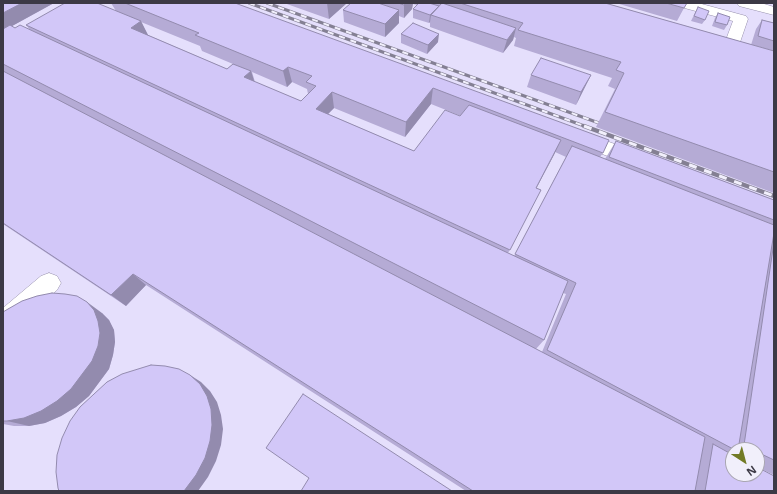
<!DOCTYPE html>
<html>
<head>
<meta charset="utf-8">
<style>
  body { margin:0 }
  #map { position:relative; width:777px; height:494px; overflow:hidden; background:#e5dffc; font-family:"Noto Sans",sans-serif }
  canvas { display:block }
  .frame { position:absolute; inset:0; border:4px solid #3c3945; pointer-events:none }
  .north { position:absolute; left:725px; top:442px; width:40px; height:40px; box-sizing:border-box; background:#f1effb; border:1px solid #a9a6b2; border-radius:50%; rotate:144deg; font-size:11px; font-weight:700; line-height:16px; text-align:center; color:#3c3945 }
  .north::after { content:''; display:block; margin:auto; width:14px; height:18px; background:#727b26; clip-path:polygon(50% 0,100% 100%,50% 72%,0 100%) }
</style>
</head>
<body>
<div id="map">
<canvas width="777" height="494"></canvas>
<div class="frame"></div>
<div class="north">N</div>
</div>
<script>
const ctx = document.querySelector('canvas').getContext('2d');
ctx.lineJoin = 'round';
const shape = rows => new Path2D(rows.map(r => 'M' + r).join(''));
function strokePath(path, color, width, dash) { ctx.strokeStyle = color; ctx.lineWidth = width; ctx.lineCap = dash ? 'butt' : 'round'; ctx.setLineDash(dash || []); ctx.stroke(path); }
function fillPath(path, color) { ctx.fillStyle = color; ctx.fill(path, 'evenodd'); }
const minor = shape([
  [675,3,698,3,746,16,748,19,738,48,732,50,726,48,724,45,733,21,677,6,675,3],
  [576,130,645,155,648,160,645,165,638,167,569,142,567,137,569,132,576,130],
  [49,273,57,276,61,283,57,290,12,331,3,335,3,308,41,276,49,273]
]);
const major = shape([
  [737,3,761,3,774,7,774,15,739,6,737,3]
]);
const railFar1 = shape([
  [249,3,587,127],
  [267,3,610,127]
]);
const rail = shape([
  [584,126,774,196],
  [608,126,610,127]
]);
const wall = shape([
  [3,3,54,3,12,26,15,28,30,30,26,25,116,11,111,3,235,3,603,153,600,157,605,159,616,141,774,200,774,475,757,467,757,450,733,450,733,454,731,453,729,453,774,491,466,491,146,285,126,306,3,224],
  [141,22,200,46,202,51,233,64,227,69,148,35],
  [252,72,287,87,292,82,307,89,308,94,301,101,255,82],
  [431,104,461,116,414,151,328,114,334,108,405,137],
  [555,152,566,157,514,256,508,253,541,190,536,188],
  [563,293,566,294,542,352,536,349,544,340],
  [284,3,347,3,329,19],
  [351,3,605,3,774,51,774,193,596,127,615,89,608,86,612,78,514,46,516,38,514,37,513,40,503,53,430,27,430,22,429,23,413,18,413,9,417,5,413,4,412,9,404,18,399,16,399,23,385,37,344,22,343,10],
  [616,3,687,3,684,8,677,21],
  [698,7,705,20,702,24,691,21],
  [718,13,727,25,724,30,712,26,715,18],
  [762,20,774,23,774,51,751,45,756,29],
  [401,34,438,42,427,54,401,43],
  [531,75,591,75,576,105,527,87],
  [3,312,102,313,109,320,114,330,115,342,113,355,109,369,89,396,76,407,61,416,45,423,29,426,14,426,3,424]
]);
const shadedWall = shape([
  [22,3,54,3,3,31,3,13],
  [327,3,347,3,329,19],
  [406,3,413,3,412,9,404,18,404,5],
  [439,6,431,15,430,22,429,23,430,15],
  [399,10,399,23,385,37,385,24],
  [141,21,149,37,131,28],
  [516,28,513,40,503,53,507,40],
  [439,34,438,42,427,54,428,45],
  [288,67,292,82,287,87,283,71],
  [251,71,256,87,244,77],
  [591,75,576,105,581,92],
  [433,88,431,104,405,137,406,122],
  [332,92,334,108,318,124,316,109],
  [561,140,554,155,529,202,536,188],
  [133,274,146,285,126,306,111,295],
  [87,302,102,313,109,320,114,330,115,342,113,355,109,369,89,396,76,407,61,416,45,423,29,426,7,421],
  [190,375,201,382,210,391,217,402,221,415,223,429,221,445,216,461,208,477,198,491,184,491]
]);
const building = shape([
  [3,3,22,3,3,13,3,3],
  [65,3,97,3,141,21,131,28,227,69,233,64,251,71,244,77,301,101,316,86,306,82,312,76,288,67,283,71,195,35,199,33,125,3,235,3,609,140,603,153,433,88,406,122,332,92,316,109,414,151,445,110,460,116,469,105,561,140,536,188,541,190,510,250,26,25,65,3],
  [351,3,378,3,399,10,385,24,343,10,351,3],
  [398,3,406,3,404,5,398,3],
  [419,3,429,3,439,6,430,15,413,9,419,3],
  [442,3,516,28,507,40,431,15,442,3],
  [460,3,605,3,774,51,774,172,605,112,624,73,616,70,621,62,518,30,523,23,460,3],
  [666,3,687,3,684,8,666,3],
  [698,7,709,11,705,20,694,16,698,7],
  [718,13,730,17,727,25,715,22,718,13],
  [762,20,774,23,774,41,758,36,762,20],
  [413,23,439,34,428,45,401,34,413,23],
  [10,25,15,28,20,25,568,281,544,340,3,64,3,29,10,25],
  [541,58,591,75,581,92,531,75,541,58],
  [3,71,705,437,695,491,473,491,133,274,111,295,3,223,3,71],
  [616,141,774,200,774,220,609,157,616,141],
  [572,146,774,225,774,233,738,450,735,450,547,350,576,283,515,254,572,146],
  [774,242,774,460,757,452,757,450,754,450,744,445,774,242],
  [52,293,65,294,77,296,87,302,94,310,98,321,100,333,98,346,92,361,71,389,57,401,41,411,24,418,7,421,3,421,3,312,8,309,22,301,37,296,52,293],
  [151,365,165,366,179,369,190,375,200,384,207,396,211,409,212,425,210,441,205,458,196,475,184,491,59,491,58,488,56,472,57,455,62,438,70,421,80,407,107,382,122,374,151,365],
  [303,394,452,491,301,491,309,478,266,448,303,394],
  [713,444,733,455,733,474,757,474,757,467,774,476,774,491,705,491,713,444]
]);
strokePath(minor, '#9791ac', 1);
strokePath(major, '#9791ac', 1);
fillPath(minor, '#fff');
fillPath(major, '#fff');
strokePath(railFar1, '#848093', 3);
strokePath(rail, '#848093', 4.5);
strokePath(railFar1, '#f1effb', 2, [6]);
strokePath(rail, '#f1effb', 3, [8]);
fillPath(wall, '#b5abd5');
fillPath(shadedWall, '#938bae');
fillPath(building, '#d2c7f8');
strokePath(building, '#938bae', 1);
</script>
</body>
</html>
